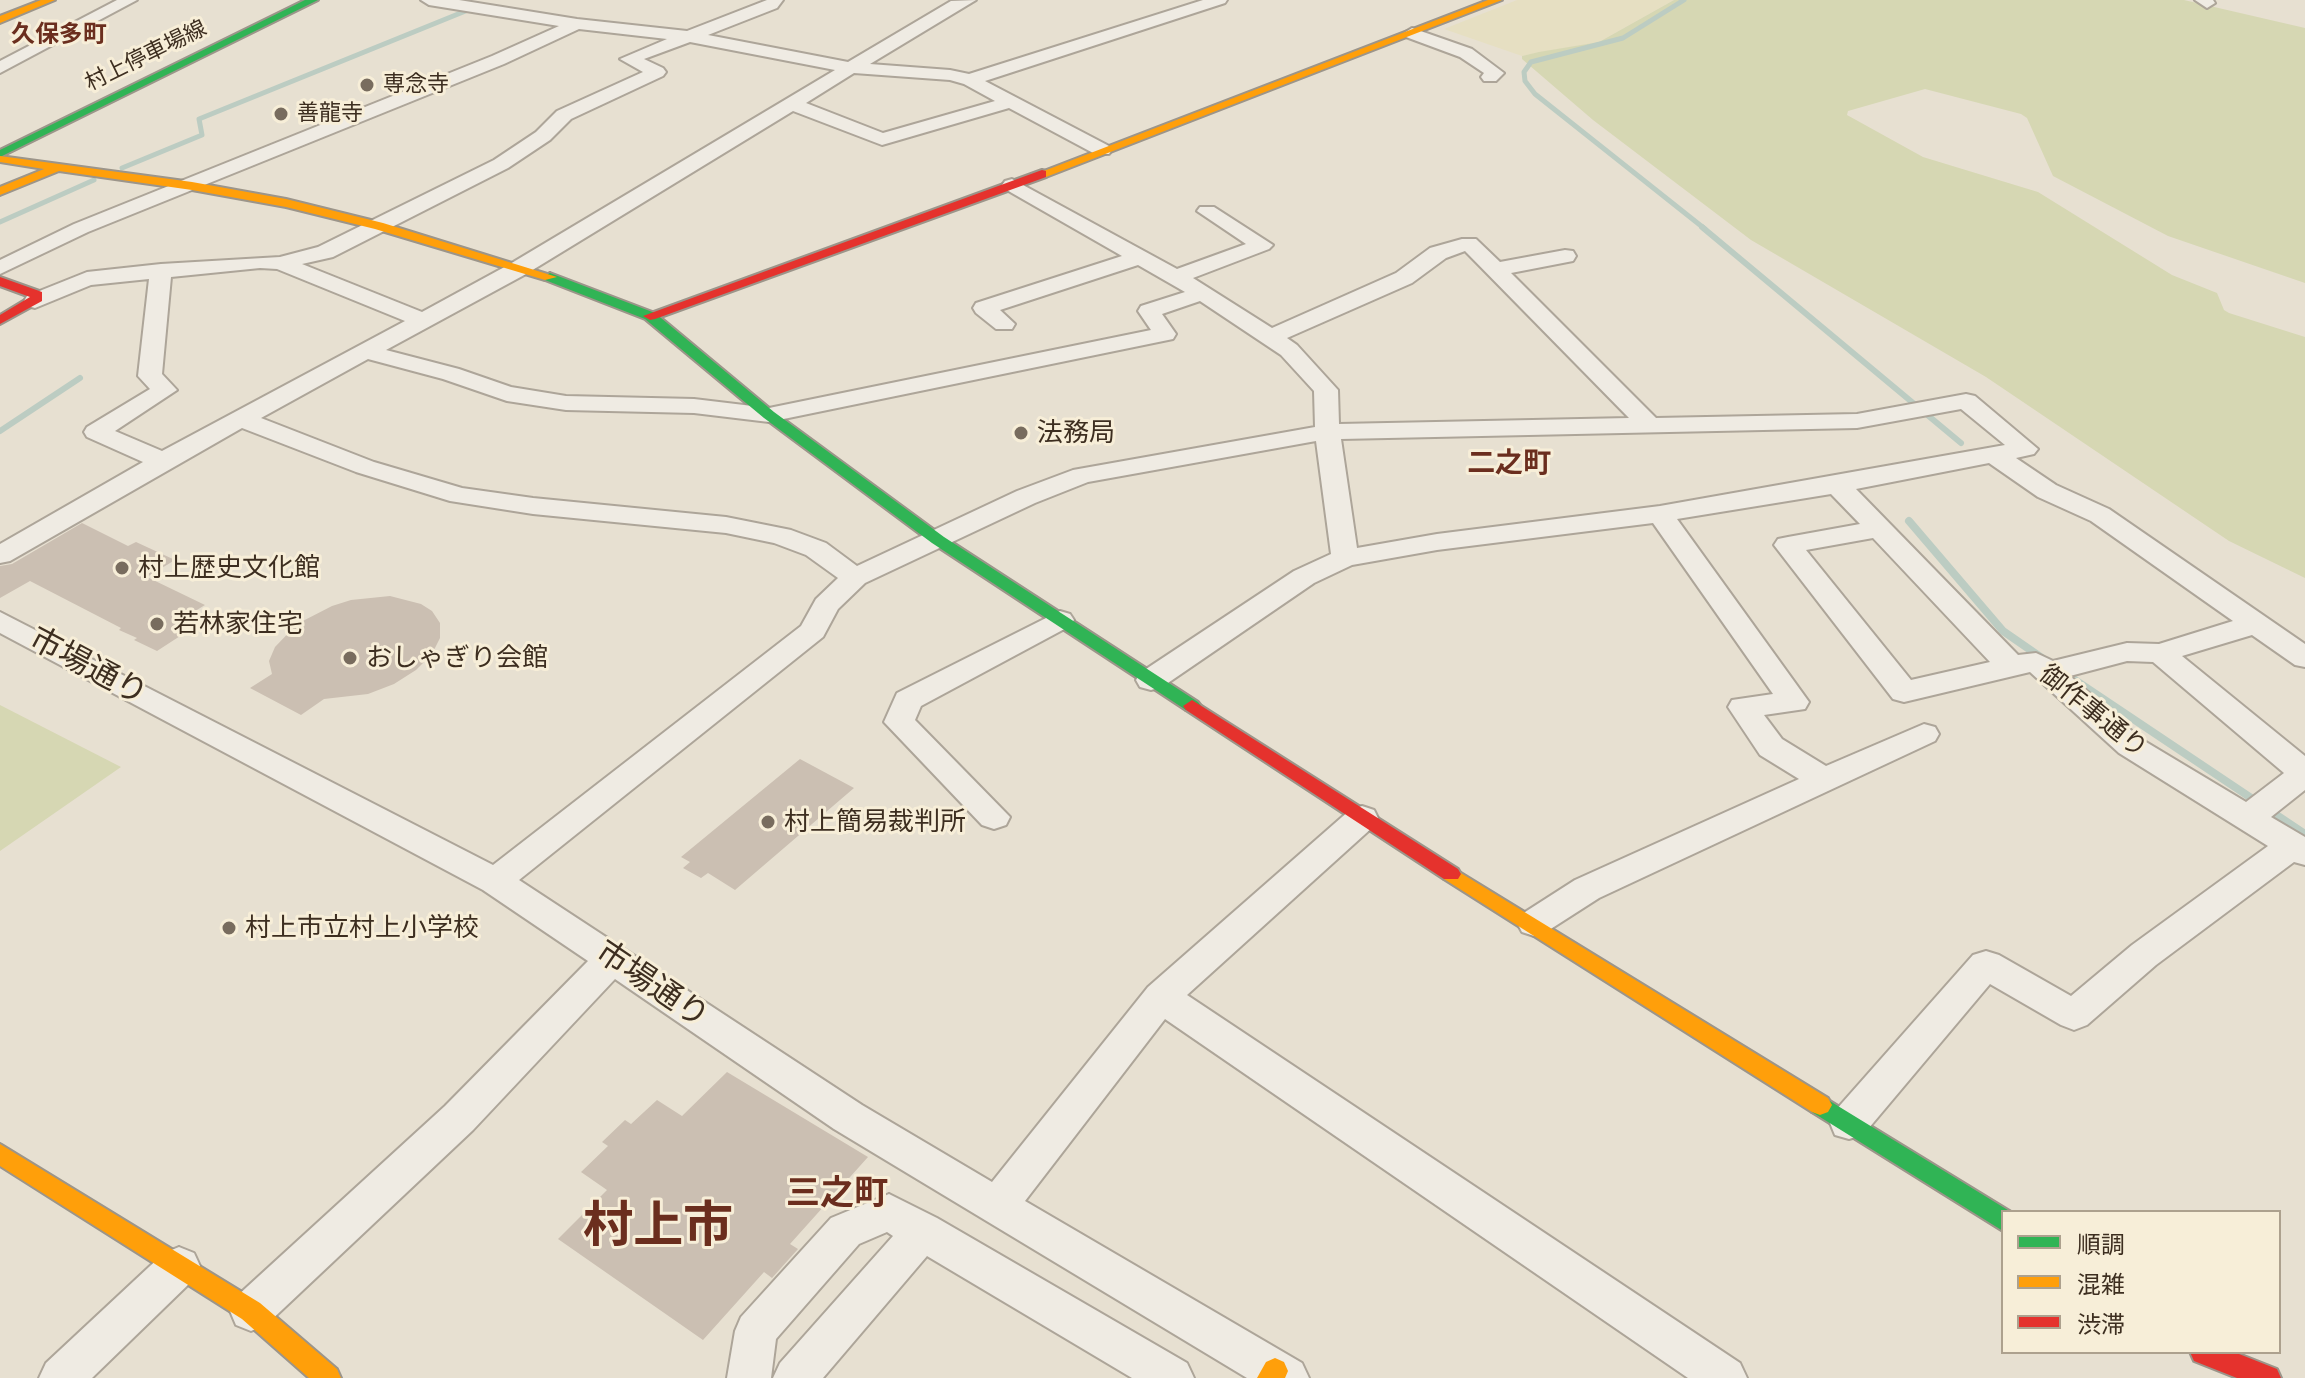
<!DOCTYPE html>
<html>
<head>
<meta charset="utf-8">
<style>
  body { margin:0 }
  #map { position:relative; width:2305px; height:1378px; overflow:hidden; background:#e7e0d1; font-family:"IBM Plex Serif","Noto Sans JP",serif }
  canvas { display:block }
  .legend { position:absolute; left:2001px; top:1210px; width:280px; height:144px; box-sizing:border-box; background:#f7eed8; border:2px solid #ada18e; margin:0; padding:10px 14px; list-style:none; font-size:24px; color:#3d2e20 }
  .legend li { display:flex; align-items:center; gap:16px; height:40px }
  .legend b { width:40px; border:2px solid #ada18e }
</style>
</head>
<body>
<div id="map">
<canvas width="2305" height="1378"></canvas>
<ul class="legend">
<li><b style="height:10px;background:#30b455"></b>順調</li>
<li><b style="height:10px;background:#ff9f0a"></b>混雑</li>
<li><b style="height:10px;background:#e5322d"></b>渋滞</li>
</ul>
</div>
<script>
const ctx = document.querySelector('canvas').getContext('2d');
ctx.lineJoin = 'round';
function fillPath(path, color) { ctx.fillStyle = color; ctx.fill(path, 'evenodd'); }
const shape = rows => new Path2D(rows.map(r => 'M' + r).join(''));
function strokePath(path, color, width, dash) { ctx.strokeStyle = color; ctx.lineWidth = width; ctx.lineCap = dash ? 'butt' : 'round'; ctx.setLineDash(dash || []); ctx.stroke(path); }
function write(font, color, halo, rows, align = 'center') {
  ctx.font = font + ' "IBM Plex Serif","Noto Sans JP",serif'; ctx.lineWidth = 6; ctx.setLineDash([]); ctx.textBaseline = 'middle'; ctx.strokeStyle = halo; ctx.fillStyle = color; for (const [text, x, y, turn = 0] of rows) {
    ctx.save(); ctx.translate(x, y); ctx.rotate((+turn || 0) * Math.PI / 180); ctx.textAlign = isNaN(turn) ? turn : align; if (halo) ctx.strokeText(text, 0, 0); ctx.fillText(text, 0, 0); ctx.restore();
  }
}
const farmland = shape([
  [1517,0,1674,0,1599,42,1522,56,1444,29]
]);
const green = shape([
  [1674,0,2184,0,2305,28,2305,283,2168,236,2053,176,2027,118,2021,114,1925,89,1848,111,1847,115,1923,157,2038,192,2172,275,2217,293,2224,310,2229,313,2305,337,2305,578,2229,541,1986,377,1751,240,1593,120,1522,59,1522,56,1539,52,1599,42],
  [0,705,121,767,0,851]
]);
const streamFar2 = shape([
  [1684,0,1623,38,1531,62,1524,72,1525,81,1535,94,1705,229],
  [122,168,202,135,199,119,468,10],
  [0,222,94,180]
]);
const streamFar1 = shape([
  [1702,227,1961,443],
  [0,431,80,378]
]);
const stream = shape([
  [1909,521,2003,631,2042,658],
  [2063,672,2305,834]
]);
const building = shape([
  [82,523,128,546,136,542,175,560,147,577,205,605,179,621,194,627,157,651,134,640,137,638,119,630,121,628,30,581,0,598,0,566,12,564],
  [390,596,421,604,432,611,440,623,440,638,432,654,416,670,394,684,368,694,324,699,301,715,250,688,272,674,269,661,275,647,297,624,332,606,351,600],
  [800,759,854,788,735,890,708,873,701,878,683,868,690,862,681,857],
  [727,1072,868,1157,790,1244,798,1249,772,1278,764,1272,703,1340,558,1239,607,1190,581,1172,608,1146,602,1142,625,1120,631,1124,657,1100,682,1116]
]);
const street = shape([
  [117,0,137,0,0,73,0,61,117,0],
  [421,0,459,0,577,19,687,31,767,0,783,0,777,8,708,35,848,62,951,1,976,0,870,64,950,70,969,74,1203,0,1227,0,1225,3,985,81,1109,146,1112,150,1109,154,1095,154,1009,108,882,145,793,111,526,274,386,350,459,369,511,387,566,396,694,399,769,408,1151,330,1138,311,1141,306,1185,292,1138,265,1000,310,1015,324,1012,329,996,329,976,313,973,308,976,303,1122,256,1005,189,1002,185,1005,181,1012,179,1177,269,1246,244,1197,211,1200,207,1214,207,1273,245,1269,249,1193,278,1272,328,1396,273,1430,248,1462,239,1476,239,1500,262,1565,250,1573,251,1576,256,1573,261,1511,273,1656,418,1857,414,1966,394,1975,396,2038,449,2034,454,2016,458,2056,485,2109,509,2305,644,2305,667,2295,665,2252,635,2182,656,2305,756,2305,790,2271,817,2305,837,2305,865,2294,862,2156,965,2087,1025,2074,1030,2061,1025,1990,984,1863,1135,1849,1139,1835,1135,1830,1123,1835,1111,1973,955,1986,951,1999,955,2071,996,2132,945,2268,846,2119,753,2030,672,1904,702,1893,699,1774,545,1778,539,1788,537,1860,524,1831,494,1677,519,1809,702,1805,709,1764,715,1782,739,1826,766,1924,724,1935,727,1939,734,1935,741,1599,898,1546,932,1534,936,1522,932,1517,923,1522,914,1575,880,1799,779,1760,755,1728,707,1732,700,1773,694,1653,523,1437,550,1352,565,1314,583,1162,687,1151,690,1140,687,1136,680,1140,673,1294,571,1331,554,1316,441,1088,482,1035,503,865,583,838,609,823,637,519,880,862,1105,992,1182,1148,987,1350,810,1362,806,1374,810,1378,818,1374,826,1187,995,1740,1363,1747,1378,1688,1378,1165,1019,1025,1201,1302,1363,1309,1378,1247,1378,834,1129,615,979,473,1130,266,1325,251,1331,236,1325,230,1311,236,1297,445,1106,588,961,483,890,0,633,0,612,493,865,801,626,816,599,838,578,806,555,774,543,726,533,533,514,450,501,356,472,242,428,10,561,0,563,0,544,143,462,87,437,84,432,87,427,150,389,138,376,149,279,91,285,35,308,27,306,24,301,27,296,87,272,161,264,280,257,318,247,494,160,536,132,557,111,643,72,620,59,667,39,579,29,504,64,88,232,0,274,0,260,74,224,492,56,559,26,429,5,421,0],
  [690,42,835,70,510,264,422,312,302,264,333,257,508,168,550,140,571,119,663,76,666,72,663,68,644,59,690,42],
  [854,73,950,80,964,84,995,101,883,133,806,103,854,73],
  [1465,251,1629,418,1339,424,1338,390,1297,345,1287,338,1412,283,1446,258,1465,251],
  [260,268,277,269,405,321,162,451,115,431,177,390,162,374,171,277,260,268],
  [1200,301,1281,355,1314,391,1315,427,1073,470,1017,491,857,566,826,543,791,530,726,517,533,498,462,488,374,462,261,418,368,359,443,379,507,401,566,410,694,413,769,422,1173,339,1176,334,1162,314,1200,301],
  [1961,409,2005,445,1660,506,1437,534,1357,548,1341,439,1857,428,1961,409],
  [1989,463,2038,497,2091,521,2233,621,2159,644,2127,643,2053,661,2036,653,2018,655,1856,489,1989,463],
  [1873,538,1990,662,1911,680,1806,550,1873,538],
  [2127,661,2153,662,2284,773,2246,802,2141,739,2070,676,2127,661],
  [2195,0,2213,0,2215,3,2207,8,2195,0],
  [1412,28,1472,49,1504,73,1496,81,1484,81,1481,77,1484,73,1460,57,1406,37,1404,33,1412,28],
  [1060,611,1070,614,1074,620,1070,626,921,706,915,720,1010,817,1006,825,994,829,982,825,884,722,897,693,1060,611],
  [889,1194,937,1218,1187,1363,1194,1378,1132,1378,927,1256,823,1378,773,1378,780,1363,893,1236,887,1232,859,1244,776,1339,771,1378,727,1378,735,1331,741,1317,831,1218,889,1194],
  [179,1247,194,1253,200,1266,194,1279,92,1378,39,1378,46,1363,164,1253,179,1247]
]);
const fast = shape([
  [305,0,318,0,0,157,0,150,305,0],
  [550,273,655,313,774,412,944,537,1198,702,1201,706,1198,710,1186,710,932,543,764,418,645,319,545,280,543,277,550,273],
  [1820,1095,2011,1212,2003,1212,2003,1231,1812,1112,1808,1105,1812,1098,1820,1095]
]);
const slow = shape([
  [41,0,55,0,0,23,0,16,41,0],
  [1488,0,1502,0,1046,177,1036,174,1488,0],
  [0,156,192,182,286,199,383,223,557,277,545,280,375,229,286,207,192,190,59,171,0,195,0,187,44,169,0,162,0,156],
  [1451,867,1828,1098,1832,1105,1828,1112,1820,1115,1812,1112,1444,879,1441,874,1444,869,1451,867],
  [0,1144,260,1303,337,1369,341,1378,309,1378,242,1319,0,1166,0,1144],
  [1275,1358,1284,1362,1288,1371,1285,1378,1257,1378,1266,1362,1275,1358]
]);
const jam = shape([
  [1042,170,1046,171,1046,177,655,319,650,320,643,316,1042,170],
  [0,277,42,292,42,301,0,324,0,315,30,297,0,286,0,277],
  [1192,700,1458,869,1461,874,1458,879,1444,879,1186,710,1183,706,1192,700],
  [2190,1352,2234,1352,2277,1369,2281,1378,2237,1378,2194,1361,2190,1352]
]);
const markers = [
  [367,85,8,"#786c5e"],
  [281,114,8,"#786c5e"],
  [1021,433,8,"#786c5e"],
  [122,568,8,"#786c5e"],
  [157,624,8,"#786c5e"],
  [350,658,8,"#786c5e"],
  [768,822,8,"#786c5e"],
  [229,928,8,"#786c5e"]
];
const farStreetnames = [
  ["村上停車場線",146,56,-26]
];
const farPoinames = [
  ["専念寺",383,85],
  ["善龍寺",297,114]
];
const farNeighbourhoodnames = [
  ["久保多町",59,35]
];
const poiNames = [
  ["法務局",1037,433],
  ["村上歴史文化館",138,568],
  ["若林家住宅",173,624],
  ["おしゃぎり会館",366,658],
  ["村上簡易裁判所",784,822],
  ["村上市立村上小学校",245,928]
];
const streetNames = [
  ["御作事通り",2093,712,39]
];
const neighbourhoodNames = [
  ["二之町",1509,464]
];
const nearStreetnames = [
  ["市場通り",88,667,28],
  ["市場通り",652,985,34]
];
const nearNeighbourhoodnames = [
  ["三之町",837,1194]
];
const nearTownnames = [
  ["村上市",658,1228]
];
fillPath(farmland, '#e6dfc2');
fillPath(green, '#d6d7b3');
strokePath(streamFar2, '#bcccc2', 5);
strokePath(streamFar1, '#bcccc2', 6);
strokePath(stream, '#bcccc2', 8);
fillPath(building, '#cbbfb2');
strokePath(street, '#ada599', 4);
strokePath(fast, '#9c958a', 4);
strokePath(slow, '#9c958a', 4);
strokePath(jam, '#9c958a', 4);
fillPath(street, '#efebe3');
fillPath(fast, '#30b455');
fillPath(slow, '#ff9f0a');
fillPath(jam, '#e5322d');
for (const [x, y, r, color] of markers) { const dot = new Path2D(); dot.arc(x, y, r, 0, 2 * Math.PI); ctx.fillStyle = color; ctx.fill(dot); strokePath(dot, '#f7eed8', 3); }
write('22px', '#3d2e20', '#f7eed8', farStreetnames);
write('22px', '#3d2e20', '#f7eed8', farPoinames, 'left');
write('bold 24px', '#6b2e1e', '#f7eed8', farNeighbourhoodnames);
write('26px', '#3d2e20', '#f7eed8', poiNames, 'left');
write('26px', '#3d2e20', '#f7eed8', streetNames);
write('bold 28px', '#6b2e1e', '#f7eed8', neighbourhoodNames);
write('32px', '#3d2e20', '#f7eed8', nearStreetnames);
write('bold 34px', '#6b2e1e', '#f7eed8', nearNeighbourhoodnames);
write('bold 50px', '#6b2e1e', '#f7eed8', nearTownnames);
</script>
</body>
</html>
